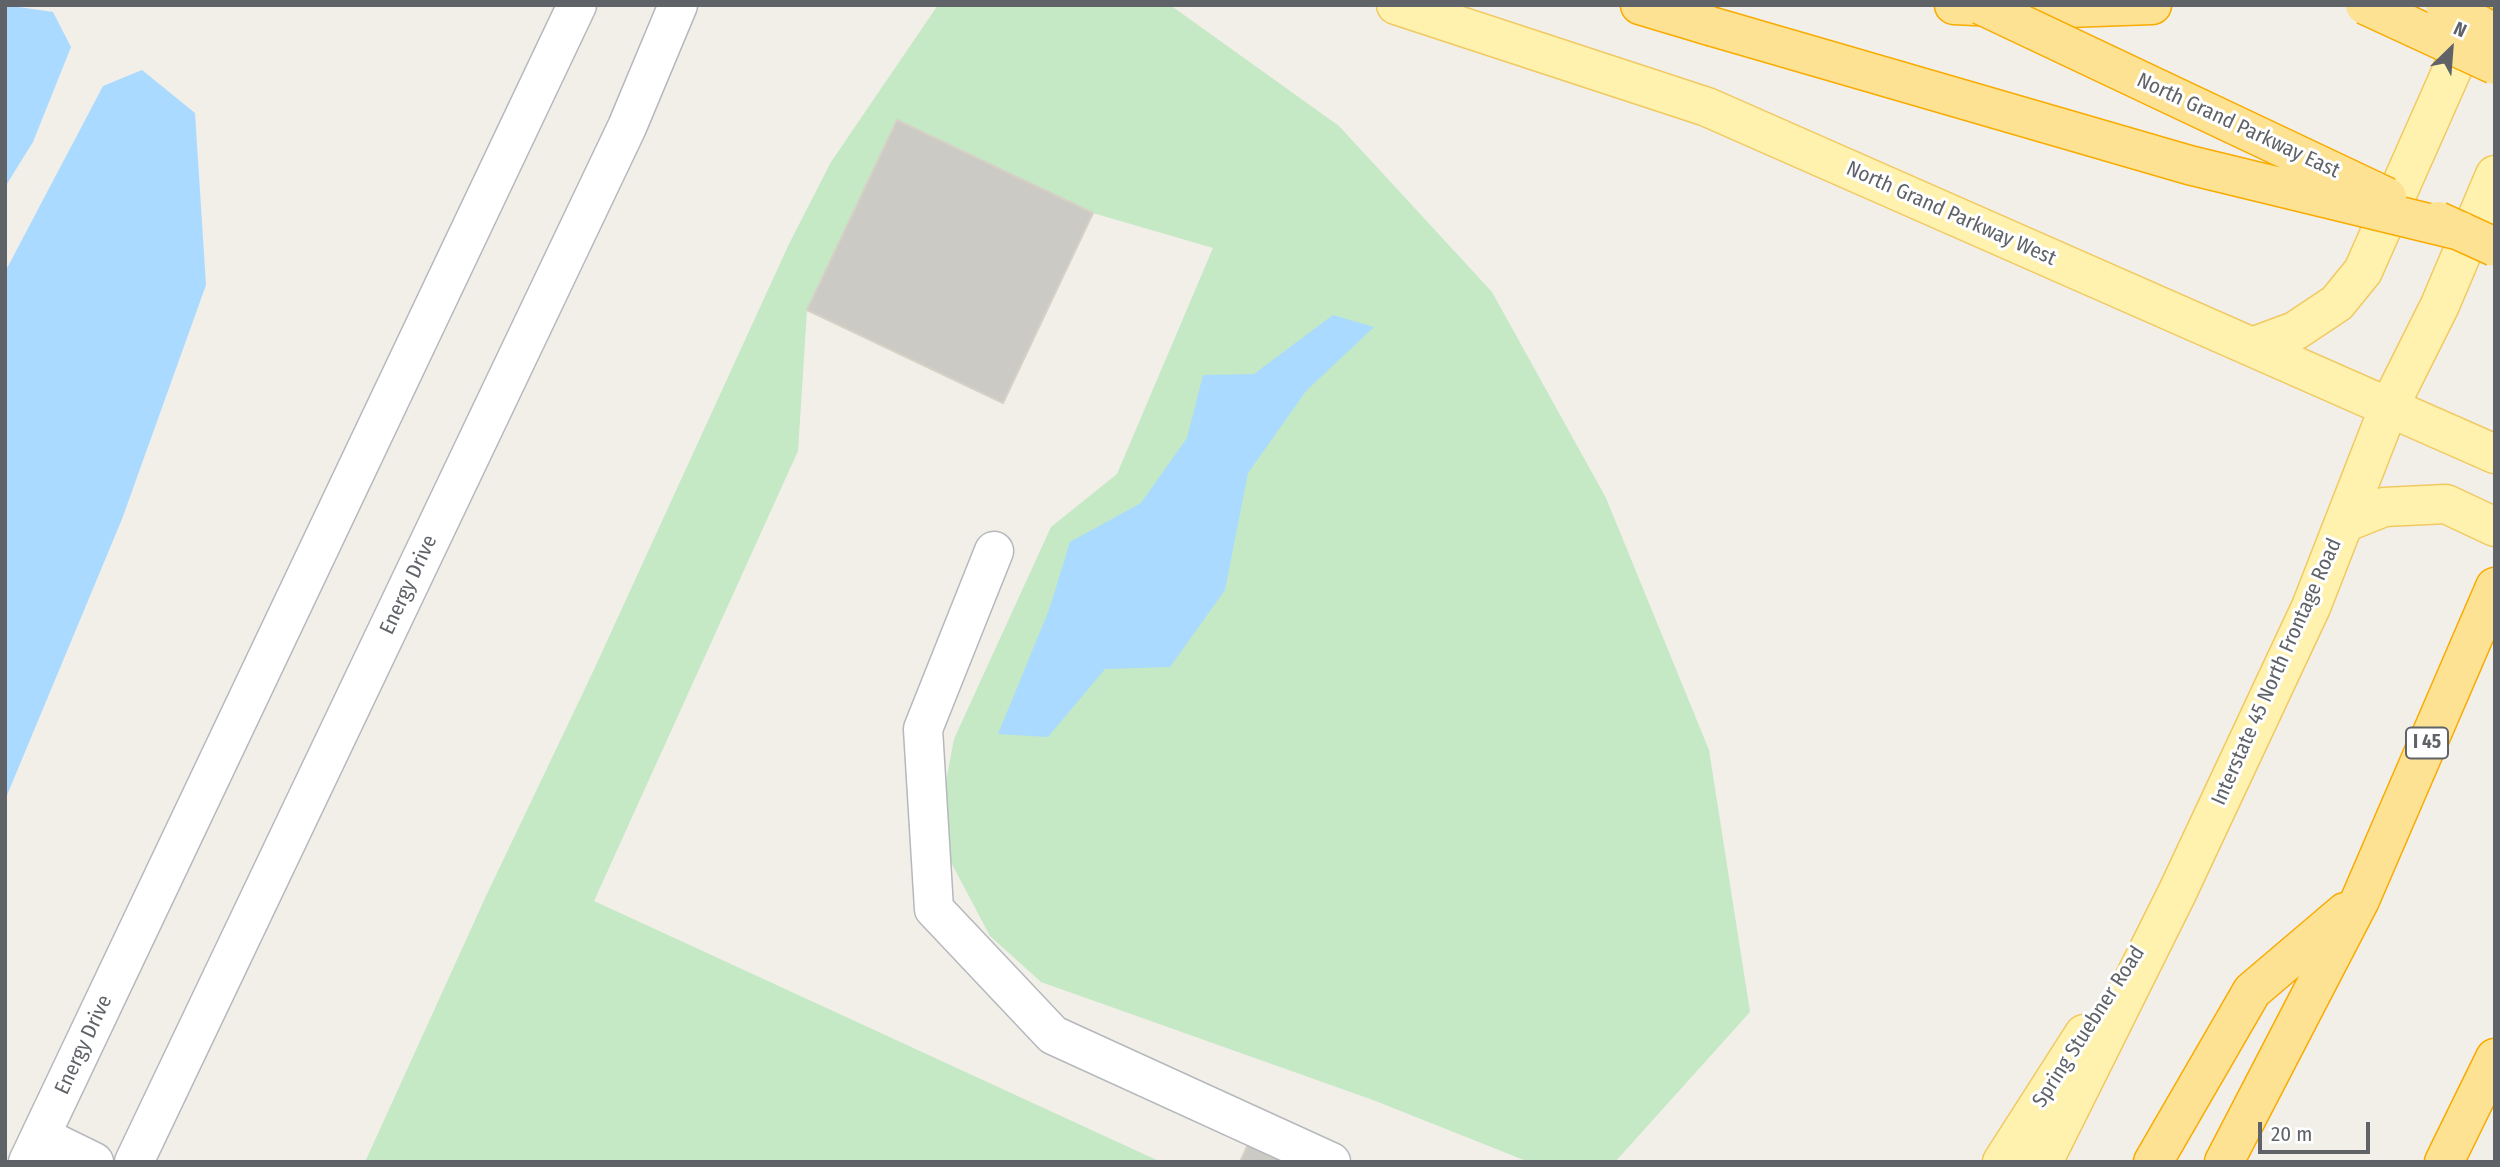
<!DOCTYPE html>
<html>
<head>
<meta charset="utf-8">
<style>
  body { margin:0 }
  #map { position:relative; width:2500px; height:1167px; overflow:hidden; background:#f1efe8; font-family:"Fira Sans Condensed",sans-serif }
  canvas { display:block }
  .frame { position:absolute; inset:0; border:7px solid #5f6368; pointer-events:none }
  .north { position:absolute; left:2416px; top:14px; width:70px; height:70px; -webkit-text-stroke:5px #fff; paint-order:stroke; rotate:25deg; font-size:19px; font-weight:700; line-height:28px; text-align:center; color:#5f6368 }
  .north::after { content:''; display:block; margin:auto; width:24px; height:32px; background:#5f6368; clip-path:polygon(50% 0,100% 100%,50% 72%,0 100%) }
  .scale { position:absolute; left:2258px; top:1122px; width:112px; height:32px; box-sizing:border-box; border:4px solid #5f6368; border-top:0; padding-left:9px; font-size:21px; line-height:24px; white-space:nowrap; color:#5f6368; -webkit-text-stroke:5px #fff; paint-order:stroke }
</style>
</head>
<body>
<div id="map">
<canvas width="2500" height="1167"></canvas>
<div class="frame"></div>
<div class="north">N</div>
<div class="scale">20 m</div>
</div>
<script>
const ctx = document.querySelector('canvas').getContext('2d');
ctx.lineJoin = 'round';
function fillPath(path, color) { ctx.fillStyle = color; ctx.fill(path, 'evenodd'); }
const shape = rows => new Path2D(rows.map(r => 'M' + r).join(''));
function strokePath(path, color, width, dash) { ctx.strokeStyle = color; ctx.lineWidth = width; ctx.lineCap = dash ? 'butt' : 'round'; ctx.setLineDash(dash || []); ctx.stroke(path); }
function write(font, color, halo, rows, align = 'center') {
  ctx.font = font + ' "Fira Sans Condensed",sans-serif'; ctx.lineWidth = 6; ctx.setLineDash([]); ctx.textBaseline = 'middle'; ctx.strokeStyle = halo; ctx.fillStyle = color; for (const [text, x, y, turn = 0] of rows) {
    ctx.save(); ctx.translate(x, y); ctx.rotate((+turn || 0) * Math.PI / 180); ctx.textAlign = isNaN(turn) ? turn : align; if (halo) ctx.strokeText(text, 0, 0); ctx.fillText(text, 0, 0); ctx.restore();
  }
}
const green = shape([
  [938,5,1170,5,1339,126,1492,292,1606,498,1709,750,1750,1012,1615,1162,1529,1162,1373,1100,1041,982,990,936,936,834,954,739,1051,527,1117,474,1213,248,1093,213,897,120,807,310,798,451,594,901,1161,1162,365,1162,486,896,591,676,789,244,831,162]
]);
const water = shape([
  [5,5,53,12,71,47,33,142,5,187],
  [142,70,195,113,206,285,122,519,5,800,5,272,103,86],
  [1333,315,1374,327,1306,391,1248,473,1225,590,1170,667,1105,669,1048,737,998,734,1049,610,1070,542,1141,503,1187,438,1203,375,1254,374]
]);
const building = shape([
  [897,120,1093,213,1003,403,807,310,897,120],
  [1255,1129,1291,1162,1240,1162,1255,1129]
]);
const minor = shape([
  [994,551,923,729,934,909,1053,1035,1331,1162],
  [41,1136,94,1162],
  [28,1162,577,5],
  [134,1162,627,127,678,5]
]);
const major = shape([
  [1396,5,1707,107,2495,454],
  [2252,347,2295,331,2337,303,2363,271,2475,18],
  [2344,523,2384,507,2446,504,2495,527],
  [2002,1162,2084,1034],
  [2043,1162,2177,893,2311,607,2389,407,2440,305,2495,175]
]);
const highway = shape([
  [1640,5,1710,26],
  [1954,5,2038,9,2152,5],
  [2153,1162,2252,991,2345,912],
  [2224,1162,2360,900,2495,587],
  [2444,1162,2495,1058]
]);
const highwayBridge = shape([
  [1981,5,2387,197],
  [2365,5,2495,65],
  [2445,5,2495,34],
  [1710,26,2189,165,2461,231],
  [2438,221,2495,247]
]);
const shields = [
  [2427,743,42]
];
const shieldNames = [
  ["I 45",2427,743]
];
const streetNames = [
  ["North Grand Parkway East",2238,126,25],
  ["North Grand Parkway West",1951,214,24],
  ["Energy Drive",409,585,-65],
  ["Interstate 45 North Frontage Road",2277,672,-66],
  ["Spring Stuebner Road",2089,1027,-57],
  ["Energy Drive",84,1045,-65]
];
fillPath(green, '#c5e8c5');
fillPath(water, '#aadaff');
fillPath(building, '#cccac5');
strokePath(building, '#d6d1c6', 2);
strokePath(minor, '#b5b8bc', 41);
strokePath(major, '#f2c960', 41);
strokePath(highway, '#f9ab00', 41);
strokePath(minor, '#fff', 38);
strokePath(major, '#fff2af', 38);
strokePath(highway, '#fde293', 38);
strokePath(highwayBridge, '#f9ab00', 41, []);
strokePath(highwayBridge, '#fde293', 38);
for (const [x, y, w] of shields) { const box = new Path2D(); box.roundRect(x - w / 2, y - 15.5, w, 31, 5); ctx.fillStyle = '#fff'; ctx.fill(box); strokePath(box, '#5f6368', 2); }
write('bold 19px', '#5f6368', null, shieldNames);
write('21px', '#5f6368', '#fff', streetNames);
</script>
</body>
</html>
